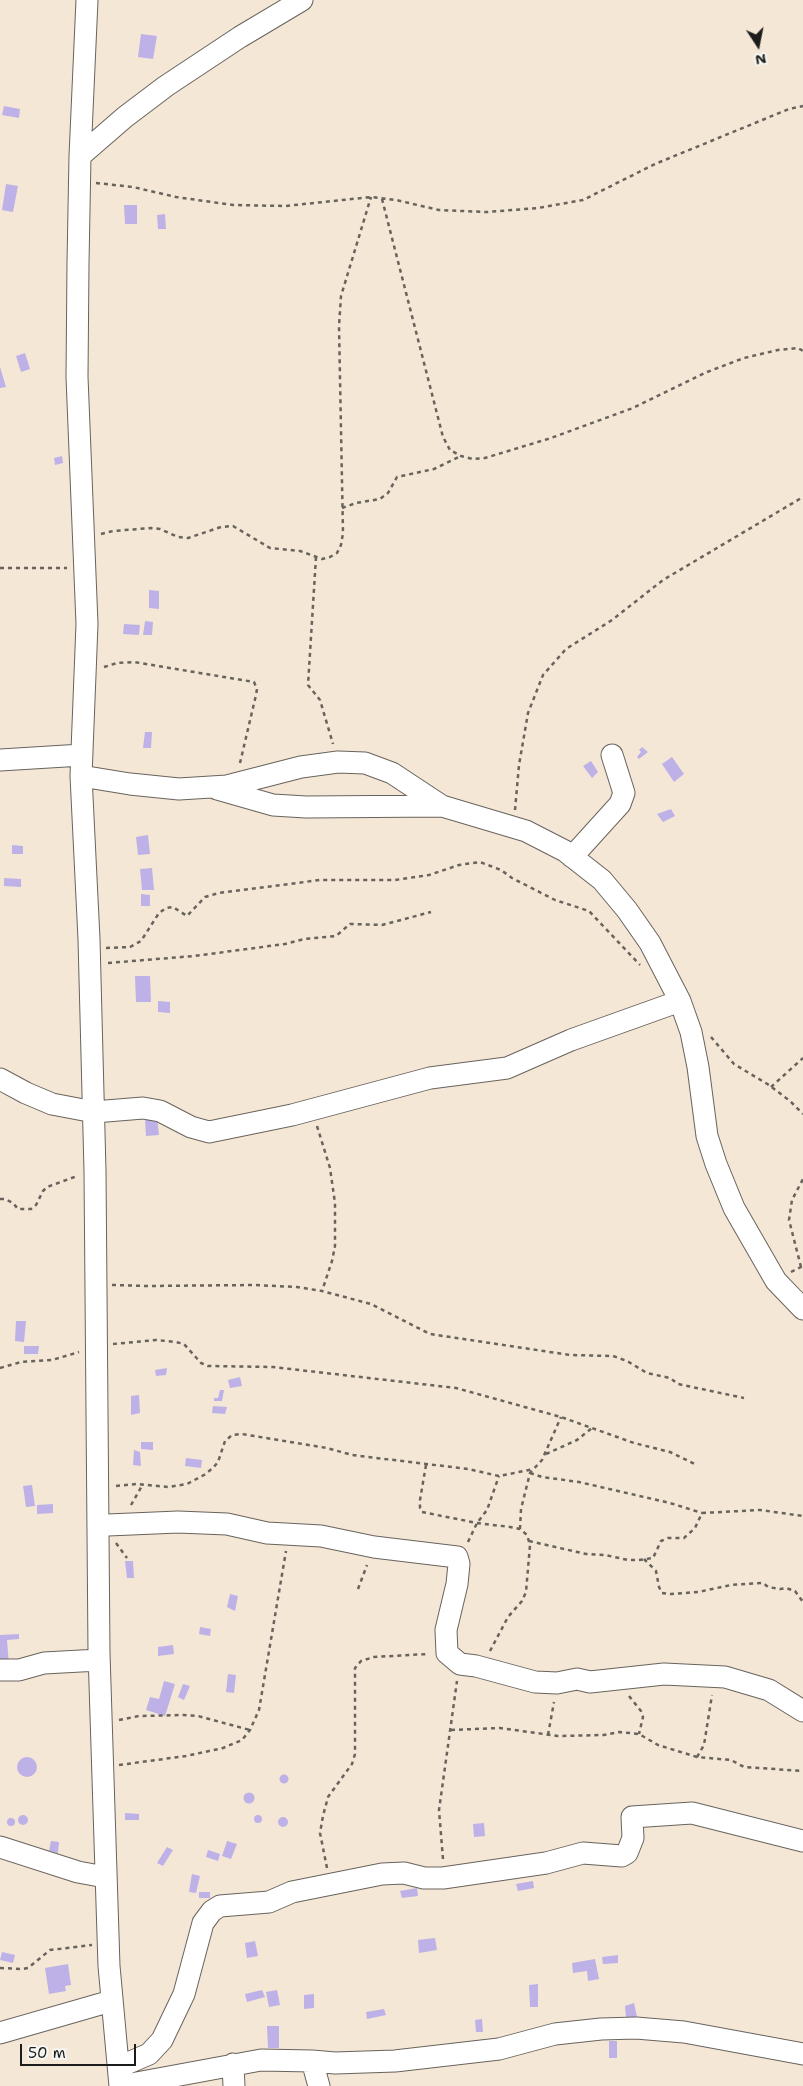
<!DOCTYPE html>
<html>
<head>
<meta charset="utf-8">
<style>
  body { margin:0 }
  #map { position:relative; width:803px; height:2086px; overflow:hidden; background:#f5e7d6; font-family:"Shantell Sans",sans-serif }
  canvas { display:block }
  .north { position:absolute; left:733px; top:20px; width:50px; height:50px; -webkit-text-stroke:4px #f6f6f2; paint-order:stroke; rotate:169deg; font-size:14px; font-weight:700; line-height:20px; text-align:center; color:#1c1c1c }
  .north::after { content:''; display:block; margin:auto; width:18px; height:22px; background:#1c1c1c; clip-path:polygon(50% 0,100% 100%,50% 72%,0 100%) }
  .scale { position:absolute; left:20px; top:2044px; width:116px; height:22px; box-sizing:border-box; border:2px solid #1c1c1c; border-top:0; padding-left:6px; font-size:15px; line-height:18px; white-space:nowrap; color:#1c1c1c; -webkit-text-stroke:4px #f6f6f2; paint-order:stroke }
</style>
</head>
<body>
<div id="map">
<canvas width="803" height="2086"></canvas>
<div class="north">N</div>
<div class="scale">50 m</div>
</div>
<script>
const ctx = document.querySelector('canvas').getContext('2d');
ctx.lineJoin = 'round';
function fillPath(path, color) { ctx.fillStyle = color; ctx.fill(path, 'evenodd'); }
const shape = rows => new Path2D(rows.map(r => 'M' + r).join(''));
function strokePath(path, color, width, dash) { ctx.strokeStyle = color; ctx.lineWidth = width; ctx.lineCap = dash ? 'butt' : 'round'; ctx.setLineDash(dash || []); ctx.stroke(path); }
const building = shape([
  [141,34,157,36,153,59,138,57],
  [4,106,20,109,19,118,2,115],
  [6,184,18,186,13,212,2,210],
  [124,205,137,205,137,224,125,224],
  [165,214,166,229,158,229,157,215],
  [25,353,30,369,21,372,16,356],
  [0,367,6,387,0,388],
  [62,456,63,463,55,465,54,458],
  [149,590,159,591,159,609,149,608],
  [145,621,153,622,152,635,143,635],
  [124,624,140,625,139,635,123,634],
  [145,732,152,732,151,748,143,748],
  [642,747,648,752,639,759,637,757,641,752,639,750],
  [672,757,684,774,674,782,662,764],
  [591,761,598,772,592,778,583,766],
  [671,809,675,816,663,822,657,814],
  [148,835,150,854,138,855,136,837],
  [12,845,23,846,23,854,12,854],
  [152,868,154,890,142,890,140,869],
  [4,878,21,879,21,887,4,886],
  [141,894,150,895,150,906,141,906],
  [135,976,150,976,151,1002,136,1002],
  [158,1001,170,1002,170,1013,158,1012],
  [157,1117,159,1135,146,1136,145,1118],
  [16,1321,26,1321,24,1342,15,1341],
  [24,1346,39,1346,38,1354,24,1354],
  [167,1368,166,1375,156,1376,155,1370],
  [240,1377,242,1386,230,1388,228,1380],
  [220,1390,224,1390,222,1401,214,1401,214,1398,218,1398],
  [139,1395,140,1413,131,1415,131,1396],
  [213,1406,227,1407,225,1414,212,1413],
  [141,1442,153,1442,153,1450,141,1449],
  [134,1450,140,1452,141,1466,133,1465],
  [186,1458,202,1460,201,1468,185,1466],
  [32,1485,35,1506,26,1507,23,1486],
  [53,1504,53,1513,37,1514,37,1505],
  [125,1561,133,1561,134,1578,127,1578],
  [230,1594,238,1596,235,1611,227,1607],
  [200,1627,211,1629,210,1636,199,1634],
  [19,1634,19,1639,7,1640,9,1665,0,1665,0,1635],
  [173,1645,174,1654,158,1656,158,1647],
  [228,1674,236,1675,234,1693,226,1692],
  [164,1681,175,1684,165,1716,146,1710,150,1697,159,1699],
  [183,1684,190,1686,184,1700,178,1697],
  '17 1767a10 10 0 1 1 20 0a10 10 0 1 1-20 0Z',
  '279.5 1779a4.5 4.5 0 1 1 9 0a4.5 4.5 0 1 1-9 0Z',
  '243.5 1798a5.5 5.5 0 1 1 11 0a5.5 5.5 0 1 1-11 0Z',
  [125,1813,139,1814,139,1820,125,1820],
  '254 1819a4 4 0 1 1 8 0a4 4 0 1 1-8 0Z',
  '18 1820a5 5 0 1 1 10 0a5 5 0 1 1-10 0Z',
  '278 1822a5 5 0 1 1 10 0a5 5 0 1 1-10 0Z',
  '7 1822a4 4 0 1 1 8 0a4 4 0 1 1-8 0Z',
  [484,1823,485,1836,474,1837,473,1824],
  [51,1841,59,1842,58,1853,49,1851],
  [227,1841,237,1844,231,1859,222,1856],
  [167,1847,173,1850,163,1866,157,1863],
  [208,1850,220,1854,218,1861,206,1857],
  [192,1874,200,1876,196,1893,189,1892],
  [533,1881,534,1888,518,1891,516,1884],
  [417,1888,418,1896,402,1898,400,1891],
  [199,1892,210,1892,210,1898,199,1898],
  [435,1938,437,1950,419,1953,418,1940],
  [255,1941,258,1956,247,1958,245,1943],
  [2,1952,15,1955,13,1963,0,1960],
  [618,1955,618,1963,603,1964,602,1957],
  [595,1959,599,1979,588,1981,587,1971,573,1973,572,1963],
  [68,1964,71,1985,65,1986,66,1991,49,1994,45,1968],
  [538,1984,538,2007,530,2007,529,1985],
  [262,1990,265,1997,247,2002,245,1994],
  [277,1990,280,2005,269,2007,266,1992],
  [314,1994,314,2008,304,2009,304,1995],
  [634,2003,637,2017,644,2017,645,2026,627,2029,625,2006],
  [384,2009,386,2015,367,2019,366,2012],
  [482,2019,483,2032,476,2032,475,2020],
  [267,2026,279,2026,279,2048,268,2048],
  [609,2041,617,2041,617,2058,609,2058]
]);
const path = shape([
  [96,183,133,187,176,197,233,205,285,206,371,197,396,200,439,210,487,212,538,208,583,200,655,164,789,109,803,106],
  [382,199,443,437,450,450,461,456,473,459,485,458,551,438,633,408,707,372,744,358,778,350,798,348,803,351],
  [342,508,356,503,380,499,388,493,397,477,434,469,461,456],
  [101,534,113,531,151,528,160,529,178,537,188,538,221,527,233,526,270,548,300,551,322,559,330,557,337,553,341,545,343,533,339,326,341,296,371,197],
  [316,557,308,685,320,700,333,744],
  [0,568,67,568],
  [104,667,117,663,134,662,254,682,257,689,256,695,240,763],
  [515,810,519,765,528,713,543,675,566,649,612,620,663,580,803,497],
  [106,948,130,947,141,941,159,913,166,908,173,907,187,916,205,897,219,893,320,880,395,880,429,875,459,865,480,862,501,870,512,878,555,900,589,911,640,965],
  [108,963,194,956,285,944,304,939,336,936,350,924,382,925,431,912],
  [711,1037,734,1064,769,1085,790,1101,803,1114],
  [771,1087,803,1058],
  [317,1126,330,1168,335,1203,335,1246,332,1261,322,1291],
  [0,1199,5,1199,13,1203,18,1209,31,1209,36,1205,43,1191,47,1187,77,1176],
  [801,1267,789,1220,792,1200,803,1179],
  [791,1272,803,1266],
  [112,1285,148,1286,254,1285,297,1287,322,1291,371,1304,430,1334,570,1355,613,1356,627,1361,647,1373,670,1378,678,1384,744,1398],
  [113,1344,156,1340,176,1342,184,1344,201,1363,208,1366,273,1367,456,1388,561,1417,634,1443,670,1452,697,1465],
  [0,1368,21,1362,52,1360,79,1352],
  [546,1454,577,1440,592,1428],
  [426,1465,420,1500,420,1508,422,1512,477,1523,510,1527,520,1529,527,1535,530,1545,526,1592,522,1601,508,1617,490,1651],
  [530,1473,542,1477,579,1482,670,1503,702,1513],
  [116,1486,136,1484,168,1487,187,1484,204,1475,213,1468,218,1462,225,1441,232,1435,242,1434,327,1448,352,1455,468,1469,499,1476,534,1469],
  [131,1505,143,1484],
  [520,1529,521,1509,530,1473,542,1460,561,1417],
  [529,1541,586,1554,605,1555,628,1560,639,1560,653,1558,661,1541,668,1538,684,1538,695,1528,702,1513,760,1510,803,1516],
  [468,1542,477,1523,487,1510,499,1476],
  [116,1543,127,1558],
  [644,1559,656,1571,659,1587,662,1593,671,1594,698,1592,731,1585,763,1583,768,1587,780,1589,786,1588,795,1591,803,1602],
  [358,1589,367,1565],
  [629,1696,641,1711,643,1717,639,1734],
  [119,1720,139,1716,184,1715,198,1716,250,1730],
  [451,1730,500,1728,558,1736,604,1735,619,1732,639,1734,658,1745,697,1757,731,1760,744,1767,803,1771],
  [548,1735,554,1702],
  [697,1757,704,1745,712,1695],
  [119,1765,186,1756,223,1748,242,1740,250,1730,259,1710,286,1551],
  [443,1859,439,1810,457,1681],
  [327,1868,320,1833,323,1816,328,1797,352,1764,355,1754,355,1668,361,1661,374,1657,428,1654],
  [0,1968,22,1969,28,1968,50,1950,92,1945]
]);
const minor = shape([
  [87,0,80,156,78,263,77,377,87,624,81,776,89,939,95,1171,99,1653,109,1966,120,2086],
  [80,156,125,117,166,86,240,37,302,0],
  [0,760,82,755],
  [81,776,130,784,179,789,227,786,301,767,338,762,365,763,392,773,442,806,526,831,565,851,602,880,627,910,650,943,680,1001,691,1032,698,1067,707,1136,716,1164,734,1208,776,1281,803,1309],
  [217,789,273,805,306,807,442,806],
  [572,857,620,804,624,793,612,755],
  [0,1079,26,1093,52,1104,94,1112,143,1108,160,1111,191,1127,209,1132,292,1115,430,1078,507,1068,571,1040,680,1001],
  [98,1524,108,1525,178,1522,227,1524,267,1533,321,1536,374,1547,457,1557,459,1564,457,1584,446,1630,447,1653,460,1664,476,1666,535,1682,557,1683,577,1679,590,1682,664,1674,725,1677,769,1690,803,1711],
  [0,1670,19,1670,44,1663,99,1660],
  [0,1847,78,1872,105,1877],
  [0,2033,111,2001],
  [312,2061,319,2086],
  [233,2064,234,2086],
  [119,2067,149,2054,162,2040,184,1994,203,1923,212,1911,220,1906,269,1902,292,1892,382,1874,404,1873,424,1878,443,1878,546,1863,583,1853,622,1856,627,1853,633,1838,632,1817,692,1813,803,1841],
  [120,2086,261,2060,312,2061,335,2063,395,2061,499,2049,555,2034,601,2029,636,2028,684,2032,803,2054]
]);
fillPath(building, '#bdb1e7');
strokePath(minor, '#68635d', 23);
strokePath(path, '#68635d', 2.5, [4, 4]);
strokePath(minor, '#fff', 21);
</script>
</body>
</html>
